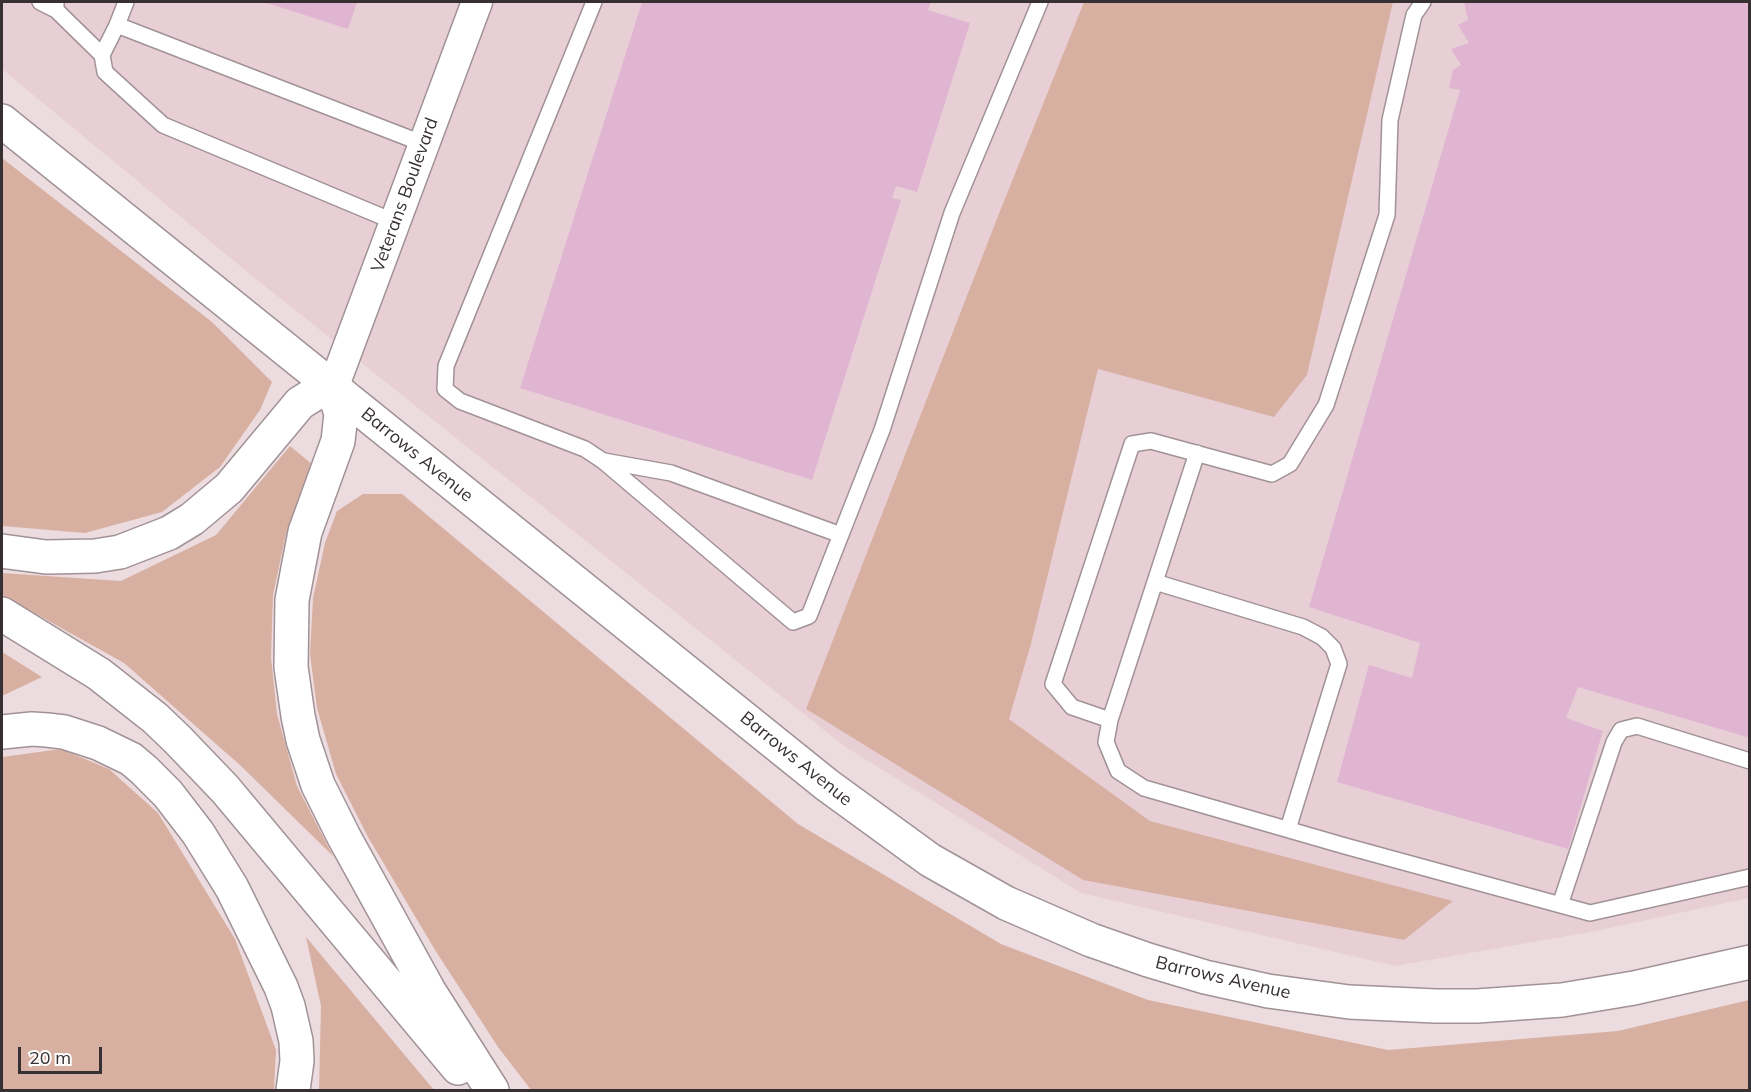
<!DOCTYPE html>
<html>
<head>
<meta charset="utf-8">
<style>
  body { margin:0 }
  #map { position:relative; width:1751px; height:1092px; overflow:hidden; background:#ecdce0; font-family:Mulish,sans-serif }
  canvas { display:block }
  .frame { position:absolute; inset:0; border:3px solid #373032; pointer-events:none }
  .scale { position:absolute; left:18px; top:1047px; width:84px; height:27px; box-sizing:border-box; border:3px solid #373032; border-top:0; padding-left:8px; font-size:18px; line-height:21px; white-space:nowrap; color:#373032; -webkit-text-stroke:4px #fff; paint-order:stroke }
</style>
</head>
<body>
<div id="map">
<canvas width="1751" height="1092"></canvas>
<div class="frame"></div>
<div class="scale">20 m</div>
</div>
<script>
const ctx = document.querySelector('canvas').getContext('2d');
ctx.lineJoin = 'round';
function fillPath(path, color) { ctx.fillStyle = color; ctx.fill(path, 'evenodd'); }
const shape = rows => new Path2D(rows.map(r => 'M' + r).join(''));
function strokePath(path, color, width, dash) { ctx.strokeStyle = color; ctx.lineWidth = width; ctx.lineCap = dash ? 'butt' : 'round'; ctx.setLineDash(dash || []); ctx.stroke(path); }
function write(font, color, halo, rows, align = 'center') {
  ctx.font = font + ' Mulish,sans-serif'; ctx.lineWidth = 6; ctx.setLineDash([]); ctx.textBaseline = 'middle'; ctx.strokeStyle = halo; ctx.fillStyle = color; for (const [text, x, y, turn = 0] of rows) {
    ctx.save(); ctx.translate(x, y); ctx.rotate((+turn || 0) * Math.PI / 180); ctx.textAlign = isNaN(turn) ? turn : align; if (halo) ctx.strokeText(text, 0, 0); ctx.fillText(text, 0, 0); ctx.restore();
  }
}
const built = shape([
  [2,2,1084,2,998,216,806,709,1083,880,1453,901,1150,821,1009,719,1031,644,1098,369,1274,416,1307,375,1393,2,1749,2,1749,898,1591,932,1395,966,1081,893,844,746,257,280,2,69]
]);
const green = shape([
  [1084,2,1393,2,1307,375,1274,417,1098,369,1031,644,1009,719,1150,821,1453,901,1404,940,1083,880,806,709,998,216],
  [2,158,212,322,272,382,260,410,220,467,162,512,85,533,2,526],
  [290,446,313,465,286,534,273,595,271,657,277,714,297,786,333,856,241,766,124,663,2,595,2,573,121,581,216,535],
  [363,494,402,494,798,824,1001,944,1148,1000,1388,1050,1618,1031,1749,1000,1749,1090,531,1090,498,1047,435,950,368,837,336,774,317,708,310,654,313,598,325,543,337,511],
  [2,652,42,677,2,696],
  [61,749,109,769,158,813,235,939,276,1050,274,1090,2,1090,2,757],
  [306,937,434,1090,319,1090,321,1006]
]);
const building = shape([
  [264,2,357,2,348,29],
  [642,2,931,2,928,10,970,23,917,192,896,186,892,198,901,200,812,480,520,388],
  [1464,2,1750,2,1750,738,1578,687,1566,718,1603,731,1568,849,1337,782,1369,665,1412,678,1420,643,1309,607,1460,90,1449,88,1453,70,1461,65,1451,49,1469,43,1458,25,1468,20]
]);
const service = shape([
  [40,2,56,10],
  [56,2,56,10,102,55],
  [594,2,446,366,445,389,460,401,585,449,603,461,793,622,809,616,882,430,952,213,1040,2],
  [1423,2,1414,15,1390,120,1387,215,1326,405,1290,464,1272,474,1151,441,1132,444,1053,684,1072,707,1110,720,1106,742,1118,771,1144,788,1345,846,1590,913,1750,877],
  [117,25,126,2],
  [395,222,163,125,105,72,102,55,117,25,424,144],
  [604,461,671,473,841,535],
  [1155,582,1303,627,1322,637,1333,648,1339,664,1288,829],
  [1110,720,1197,453],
  [1560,905,1614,742,1621,730,1637,726,1750,761]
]);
const minor = shape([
  [333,388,477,2]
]);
const tertiary = shape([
  [2,121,827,785,930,860,1006,903,1091,940,1148,960,1205,977,1268,991,1349,1002,1435,1006,1477,1006,1562,1000,1634,988,1750,962]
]);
const motorway = shape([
  [2,551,46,557,95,556,120,552,169,533,192,519,229,488,300,403,321,390,333,388,341,414,338,441,305,532,292,600,291,667,298,716,303,740,318,785,344,837,429,991,492,1090],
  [2,614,99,674,155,718,177,739,225,789,458,1068],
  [2,732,32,729,47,730,64,732,98,743,131,759,144,770,168,794,198,833,232,888,281,987,288,1006,296,1041,297,1061,293,1090]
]);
const streetNames = [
  ["Veterans Boulevard",405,195,-70],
  ["Barrows Avenue",417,455,39],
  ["Barrows Avenue",796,759,39],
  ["Barrows Avenue",1223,978,13]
];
fillPath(built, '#e8cfd6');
fillPath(green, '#d8b0a2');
fillPath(building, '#e0b5d2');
strokePath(service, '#a19296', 18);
strokePath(minor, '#a19296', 33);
strokePath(tertiary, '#a19296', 36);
strokePath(motorway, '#a19296', 36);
strokePath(service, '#fff', 15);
strokePath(minor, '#fff', 30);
strokePath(tertiary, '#fff', 33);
strokePath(motorway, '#fff', 33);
write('18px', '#373032', '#fff', streetNames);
</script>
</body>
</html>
